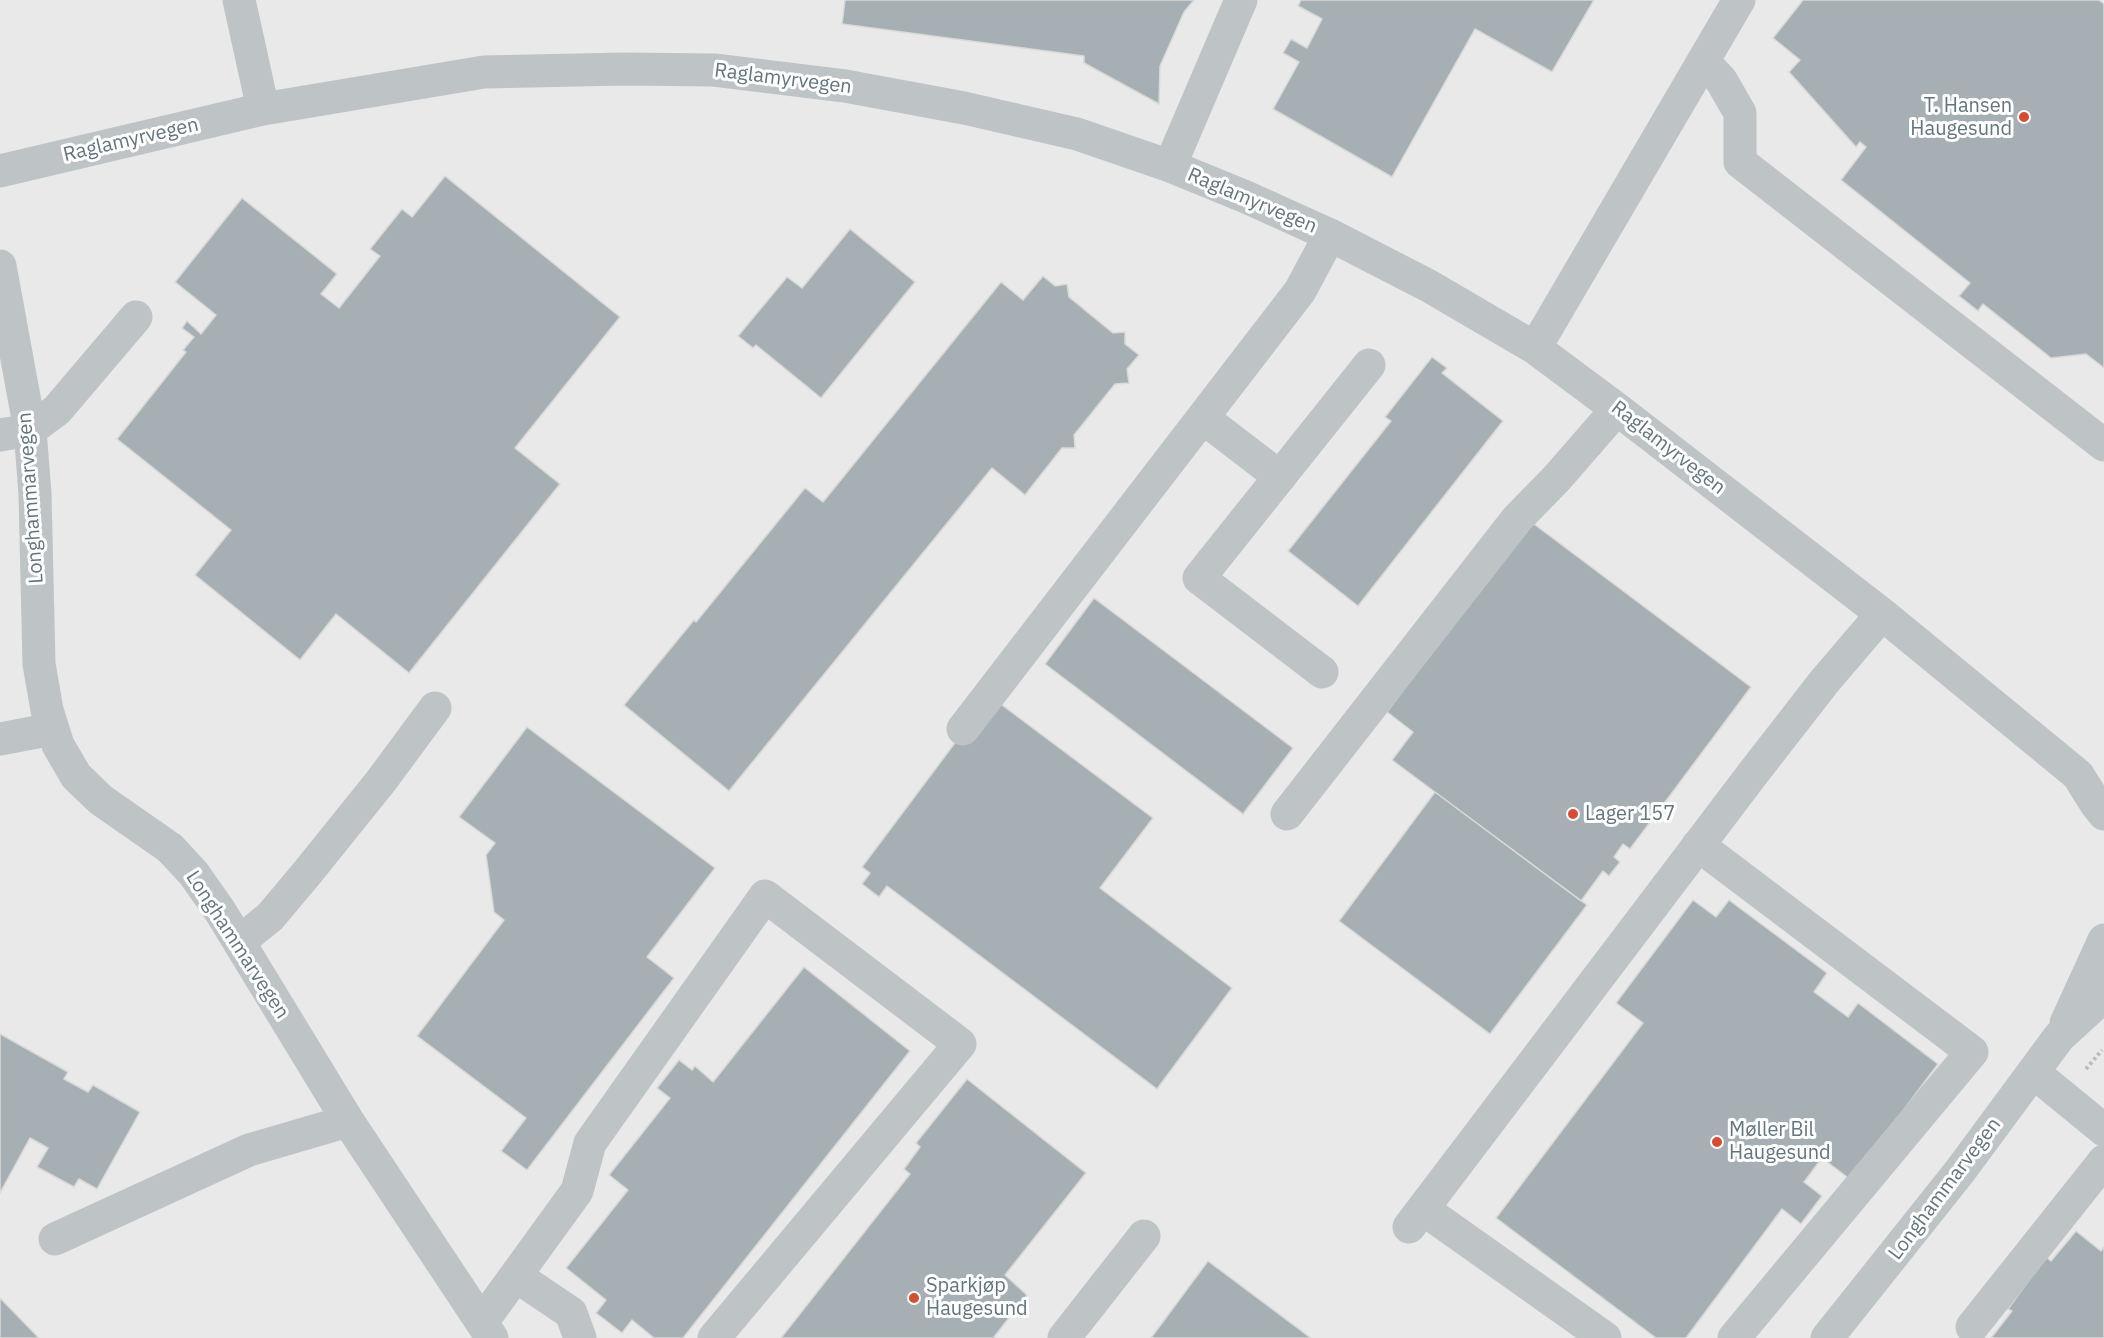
<!DOCTYPE html>
<html>
<head>
<meta charset="utf-8">
<style>
  body { margin:0 }
  canvas { display:block; background:#f8f7f5 }
</style>
</head>
<body>
<canvas width="2104" height="1338"></canvas>
<script>
const ctx = document.querySelector('canvas').getContext('2d');
ctx.lineJoin = 'round';
function fillPath(path, color) { ctx.fillStyle = color; ctx.fill(path, 'evenodd'); }
const shape = rows => new Path2D(rows.map(r => 'M' + r).join(''));
function strokePath(path, color, width, dash) { ctx.strokeStyle = color; ctx.lineWidth = width; ctx.lineCap = dash ? 'butt' : 'round'; ctx.setLineDash(dash || []); ctx.stroke(path); }
function write(font, color, halo, rows, align = 'center') {
  ctx.font = font + ' "IBM Plex Sans",sans-serif'; ctx.lineWidth = 6; ctx.setLineDash([]); ctx.textBaseline = 'middle'; ctx.strokeStyle = halo; ctx.fillStyle = color; for (const [text, x, y, turn = 0] of rows) {
    ctx.save(); ctx.translate(x, y); ctx.rotate((+turn || 0) * Math.PI / 180); ctx.textAlign = isNaN(turn) ? turn : align; if (halo) ctx.strokeText(text, 0, 0); ctx.fillText(text, 0, 0); ctx.restore();
  }
}
const built = shape([
  [0,0,2104,0,2104,1338,0,1338]
]);
const building = shape([
  [845,0,1194,0,1184,12,1160,66,1159,104,1084,63,1084,56,842,24,845,0],
  [1301,0,1594,0,1552,72,1475,29,1392,177,1273,109,1299,62,1283,53,1291,39,1307,48,1322,19,1298,6,1301,0],
  [1803,0,2099,0,2104,4,2104,368,2086,354,2051,358,1983,304,1978,311,1959,296,1970,283,1841,180,1866,147,1860,142,1856,147,1789,72,1800,60,1773,38,1803,0],
  [445,176,620,317,515,448,560,484,409,673,336,614,300,660,195,575,231,530,117,439,186,352,183,350,194,337,182,328,187,321,201,334,216,315,175,282,242,198,337,274,321,294,339,308,380,256,370,249,402,209,412,217,445,176],
  [850,229,915,282,821,398,756,345,753,348,738,336,787,277,802,288,850,229],
  [1043,276,1055,286,1067,284,1069,297,1113,333,1125,332,1125,344,1139,355,1127,369,1129,383,1115,384,1074,435,1075,448,1062,448,1025,495,992,468,729,791,624,705,694,620,696,622,805,488,823,502,1001,282,1023,300,1043,276],
  [1432,357,1447,368,1442,373,1503,421,1358,606,1288,551,1391,421,1385,417,1432,357],
  [1530,521,1751,687,1630,849,1623,844,1614,857,1620,862,1609,876,1603,871,1581,901,1392,760,1413,732,1387,712,1530,521],
  [1094,598,1293,748,1243,814,1045,664,1094,598],
  [990,696,1153,818,1100,888,1232,988,1157,1089,887,886,879,897,862,884,870,873,862,867,990,696],
  [527,727,715,868,647,957,674,978,527,1170,501,1151,526,1118,417,1036,504,920,494,912,486,855,495,843,459,817,527,727],
  [1435,792,1587,905,1490,1034,1339,921,1435,792],
  [1693,900,1716,917,1729,900,1827,973,1814,992,1848,1017,1858,1003,1938,1064,1851,1180,1822,1158,1804,1182,1822,1196,1801,1224,1782,1209,1686,1338,1656,1338,1496,1218,1643,1023,1616,1003,1693,900],
  [804,967,910,1051,683,1338,654,1338,632,1320,622,1333,596,1313,606,1300,566,1268,628,1190,609,1175,670,1098,657,1088,679,1060,692,1070,695,1066,713,1082,804,967],
  [0,1034,68,1072,64,1079,88,1092,93,1085,140,1112,97,1189,79,1179,74,1187,37,1167,48,1148,30,1138,0,1193,0,1034],
  [967,1079,1086,1173,1005,1275,1027,1295,994,1337,995,1338,781,1338,910,1174,904,1169,920,1147,916,1143,967,1079],
  [2076,1231,2101,1251,2104,1247,2104,1338,1991,1338,2012,1311,2008,1309,2046,1257,2051,1261,2076,1231],
  [1208,1261,1311,1338,1151,1338,1208,1261],
  [0,1298,39,1338,0,1338,0,1298]
]);
const path = shape([
  [2086,1069,2102,1050]
]);
const minor = shape([
  [239,0,263,109],
  [1703,61,1721,80,1740,113,1740,162,2104,445],
  [1170,166,1241,0],
  [0,171,263,109,484,72,624,69,714,70,845,86,964,108,1077,134,1170,166,1246,197,1330,235,1429,286,1535,348,1617,409,1882,614,2078,775,2096,804,2104,814],
  [0,266,30,430,35,494,39,664,47,710,58,745,76,776,101,800,170,848,194,874,220,911,348,1121,492,1338],
  [1535,348,1739,0],
  [1203,418,1280,477],
  [0,435,30,430,57,410,136,317],
  [1322,672,1199,578,1369,365],
  [963,729,1300,291,1330,235],
  [0,739,53,729],
  [1287,814,1517,519,1557,478,1617,409],
  [1698,845,1972,1052,1734,1338],
  [239,942,270,917,307,873,381,781,435,708],
  [2066,1023,2104,940],
  [2033,1072,2104,1130],
  [1423,1209,1605,1338],
  [1409,1227,1754,772,1824,682,1882,614],
  [55,1239,249,1150,348,1121],
  [516,1276,571,1313,580,1338],
  [482,1322,577,1191,590,1143,765,896,960,1044,714,1338],
  [1972,1327,2104,1161],
  [1064,1338,1144,1236],
  [1827,1338,1960,1171,2059,1037,2104,996]
]);
const markers = [
  [2024,117,6,"#d94c34"],
  [1573,814,6,"#d94c34"],
  [1717,1142,6,"#d94c34"],
  [914,1298,6,"#d94c34"]
];
const streetNames = [
  ["Raglamyrvegen",783,79,7],
  ["Raglamyrvegen",131,140,-13],
  ["Raglamyrvegen",1252,201,23],
  ["Raglamyrvegen",1668,448,38],
  ["Longhammarvegen",31,498,-94],
  ["Longhammarvegen",237,945,57],
  ["Longhammarvegen",1945,1189,-53]
];
const poiNames = [
  ["T. Hansen",2012,106,"right"],
  ["Haugesund",2012,129,"right"],
  ["Lager 157",1585,814],
  ["Møller Bil",1729,1130],
  ["Haugesund",1729,1153],
  ["Sparkjøp",926,1286],
  ["Haugesund",926,1309]
];
fillPath(built, '#e8e9e8');
fillPath(building, '#a6afb4');
strokePath(building, '#d9d9d7', 1.5);
strokePath(path, '#b9bcbe', 4, [3, 3]);
strokePath(minor, '#bec3c6', 33);
for (const [x, y, r, color] of markers) { const dot = new Path2D(); dot.arc(x, y, r, 0, 2 * Math.PI); ctx.fillStyle = color; ctx.fill(dot); strokePath(dot, '#fff', 2); }
write('20px', '#64757e', '#fff', streetNames);
write('20px', '#64757e', '#fff', poiNames, 'left');
</script>
</body>
</html>
